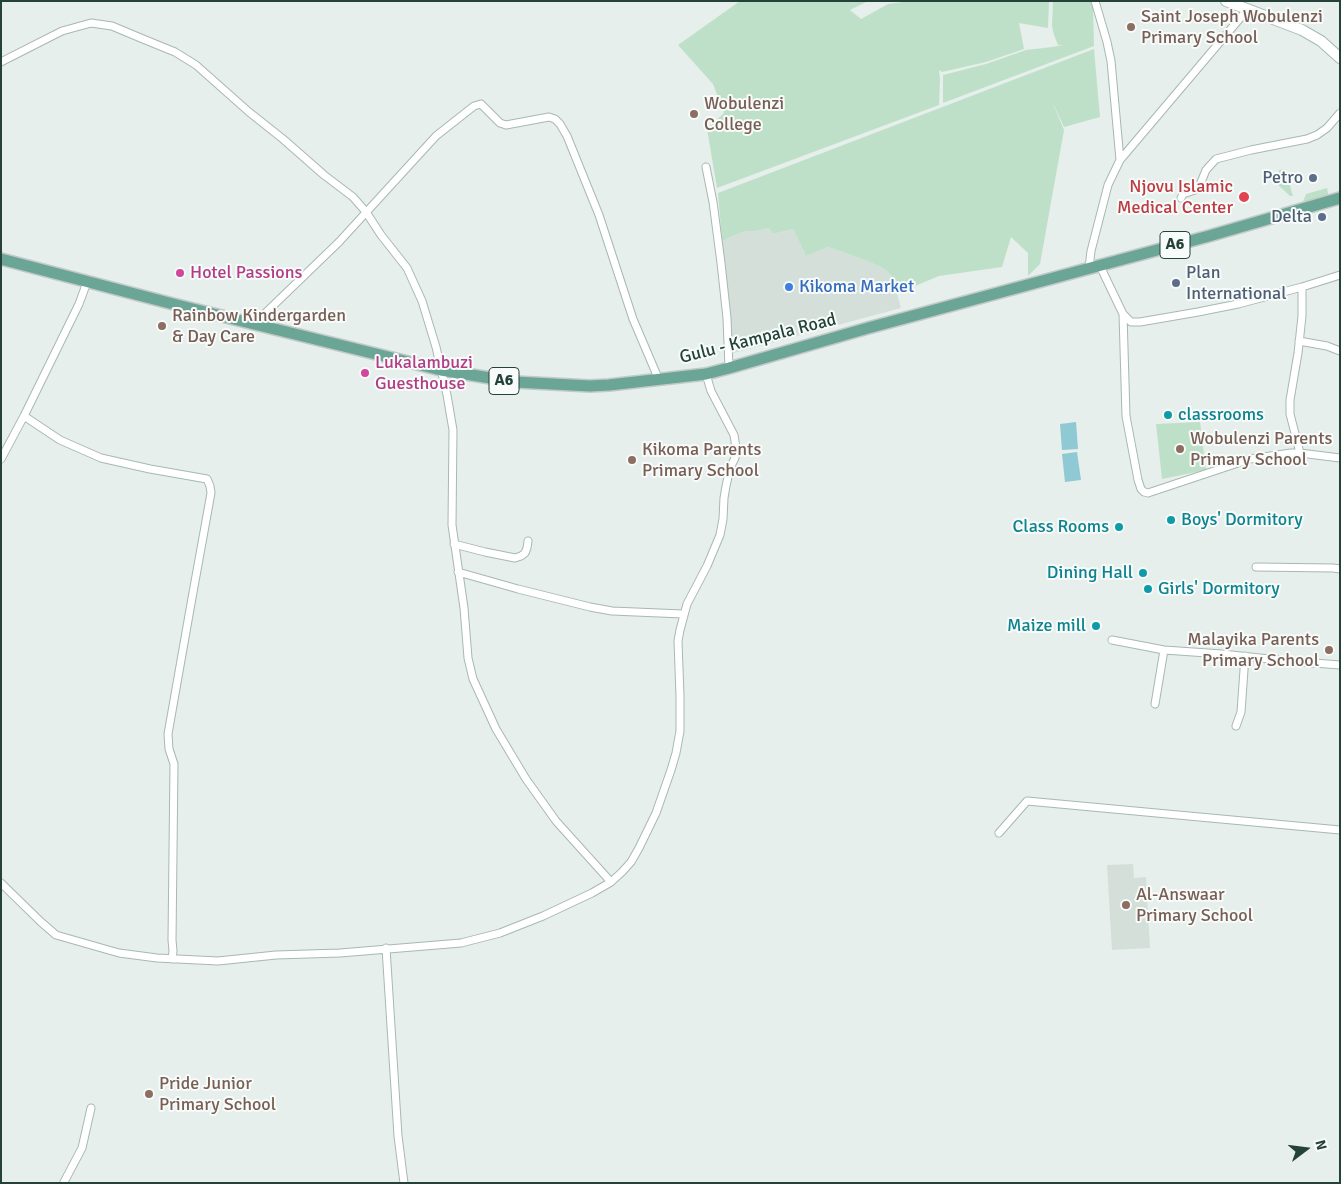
<!DOCTYPE html>
<html>
<head>
<meta charset="utf-8">
<style>
  body { margin:0 }
  #map { position:relative; width:1341px; height:1184px; overflow:hidden; background:#e6efeb; font-family:Signika,sans-serif }
  canvas { display:block }
  .frame { position:absolute; inset:0; border:2px solid #24423a; pointer-events:none }
  .north { position:absolute; left:1281px; top:1124px; width:50px; height:50px; -webkit-text-stroke:4px #f7fbf9; paint-order:stroke; rotate:75deg; font-size:14px; font-weight:700; line-height:20px; text-align:center; color:#24423a }
  .north::after { content:''; display:block; margin:auto; width:18px; height:22px; background:#24423a; clip-path:polygon(50% 0,100% 100%,50% 72%,0 100%) }
</style>
</head>
<body>
<div id="map">
<canvas width="1341" height="1184"></canvas>
<div class="frame"></div>
<div class="north">N</div>
</div>
<script>
const ctx = document.querySelector('canvas').getContext('2d');
ctx.lineJoin = 'round';
function fillPath(path, color) { ctx.fillStyle = color; ctx.fill(path, 'evenodd'); }
const shape = rows => new Path2D(rows.map(r => 'M' + r).join(''));
function strokePath(path, color, width, dash) { ctx.strokeStyle = color; ctx.lineWidth = width; ctx.lineCap = dash ? 'butt' : 'round'; ctx.setLineDash(dash || []); ctx.stroke(path); }
function write(font, color, halo, rows, align = 'center') {
  ctx.font = font + ' Signika,sans-serif'; ctx.lineWidth = 4; ctx.setLineDash([]); ctx.textBaseline = 'middle'; ctx.strokeStyle = halo; ctx.fillStyle = color; for (const [text, x, y, turn = 0] of rows) {
    ctx.save(); ctx.translate(x, y); ctx.rotate((+turn || 0) * Math.PI / 180); ctx.textAlign = isNaN(turn) ? turn : align; if (halo) ctx.strokeText(text, 0, 0); ctx.fillText(text, 0, 0); ctx.restore();
  }
}
const built = shape([
  [769,228,773,234,793,229,806,256,828,247,865,260,883,268,892,276,901,308,730,354,722,264,722,241,745,231,756,231],
  [1133,864,1134,878,1146,877,1150,948,1112,950,1107,865]
]);
const green = shape([
  [740,1,868,1,850,10,861,19,888,4,910,1,1049,1,1048,28,1019,23,1024,49,986,62,942,72,939,70,940,79,939,105,717,188,707,129,724,113,713,84,678,45],
  [1053,1,1092,1,1093,9,1094,46,943,103,943,75,986,64,1026,50,1052,47,1063,45,1058,45,1054,35,1052,26],
  [1094,49,1100,117,1064,127,1052,101,1064,130,1040,264,1028,276,1028,253,1011,237,1002,267,939,276,898,293,895,280,891,275,883,268,865,260,828,247,806,256,793,229,773,234,769,228,756,231,745,231,722,241,718,193],
  [1285,169,1293,196,1290,196,1277,184,1279,170],
  [1327,188,1329,197,1304,204,1303,202,1306,194],
  [1200,422,1206,470,1162,479,1156,424]
]);
const water = shape([
  [1076,422,1078,449,1062,450,1060,424],
  [1077,452,1081,480,1065,482,1062,454]
]);
const street = shape([
  [1,62,62,31,91,23,112,26,143,39,175,52,196,65,249,112,283,139,324,175,353,197,366,212,381,235,407,268,422,301,436,347,447,395,453,430,452,525,464,608,468,658,473,679,496,729,526,779,556,821,611,882],
  [1120,160,1247,10],
  [706,167,713,202,721,263,727,318,729,368],
  [1181,198,1183,194,1195,190,1199,187,1206,170,1216,159,1251,150,1307,139,1317,135,1327,128,1340,113],
  [1100,266,1123,314,1126,416,1138,480,1141,489,1144,492,1148,493,1250,459,1291,453,1300,453,1340,458],
  [1089,268,1091,251,1108,185,1120,160,1111,61,1107,42,1095,1],
  [1123,314,1131,322,1140,322,1198,312,1238,304,1302,287,1340,275],
  [254,324,339,242,436,136,474,106,481,104,500,123,506,125,549,117,555,119,560,124,567,136,599,215,633,319,659,380],
  [1299,341,1327,346,1340,351],
  [24,416,60,440,101,458,150,469,207,479,210,486,211,493,192,598,168,734,169,749,174,764,172,940,173,951,172,959],
  [1300,453,1290,414,1290,400,1298,353,1302,316,1302,287],
  [1,459,24,416,79,304,87,282],
  [454,544,485,552,515,558,521,556,525,553,527,548,528,541],
  [1256,567,1333,568,1340,569],
  [458,572,518,589,590,607,612,611,683,614],
  [1112,640,1164,650,1222,654,1288,661,1340,665],
  [1155,704,1164,650],
  [1236,726,1241,712,1245,656],
  [999,833,1027,801,1340,830],
  [1,883,41,922,56,935,119,953,157,958,218,961,276,955,340,953,461,943,500,933,543,916,592,893,611,882,622,872,631,862,639,848,656,813,671,770,676,753,680,731,680,696,678,641,680,630,687,604,707,566,720,535,723,519,724,498,726,486,730,468,735,458,736,448,734,435,711,391,706,374],
  [386,948,398,1136,404,1183],
  [64,1182,82,1148,91,1108]
]);
const secondary = shape([
  [1226,1,1302,30,1321,41,1340,58]
]);
const primary = shape([
  [1,259,177,305,441,370,515,382,590,386,609,385,706,374,729,368,868,328,1209,236,1340,198]
]);
const markers = [
  [1131,27,5,"#8d6e63"],
  [694,114,5,"#8d6e63"],
  [1313,178,5,"#5c6f8a"],
  [1244,197,6,"#e0444e"],
  [1322,217,5,"#5c6f8a"],
  [180,273,5,"#d1479c"],
  [1176,283,5,"#5c6f8a"],
  [789,287,5,"#3f7fe0"],
  [162,326,5,"#8d6e63"],
  [365,373,5,"#d1479c"],
  [1168,415,5,"#0f9aa8"],
  [1180,449,5,"#8d6e63"],
  [632,460,5,"#8d6e63"],
  [1171,520,5,"#0f9aa8"],
  [1119,527,5,"#0f9aa8"],
  [1143,573,5,"#0f9aa8"],
  [1148,589,5,"#0f9aa8"],
  [1096,626,5,"#0f9aa8"],
  [1329,650,5,"#8d6e63"],
  [1126,905,5,"#8d6e63"],
  [149,1094,5,"#8d6e63"]
];
const shields = [
  [1175,245,30],
  [504,381,30]
];
const shieldNames = [
  ["A6",1175,245],
  ["A6",504,381]
];
const educationNames = [
  ["Saint Joseph Wobulenzi",1141,17],
  ["Primary School",1141,38],
  ["Wobulenzi",704,104],
  ["College",704,125],
  ["Rainbow Kindergarden",172,316],
  ["& Day Care",172,337],
  ["Wobulenzi Parents",1190,439],
  ["Primary School",1190,460],
  ["Kikoma Parents",642,450],
  ["Primary School",642,471],
  ["Malayika Parents",1319,640,"right"],
  ["Primary School",1319,661,"right"],
  ["Al-Answaar",1136,895],
  ["Primary School",1136,916],
  ["Pride Junior",159,1084],
  ["Primary School",159,1105]
];
const serviceNames = [
  ["Petro",1303,178],
  ["Delta",1312,217],
  ["Plan",1186,273,"left"],
  ["International",1186,294,"left"]
];
const healthNames = [
  ["Njovu Islamic",1233,187],
  ["Medical Center",1233,208]
];
const hotelNames = [
  ["Hotel Passions",190,273],
  ["Lukalambuzi",375,363],
  ["Guesthouse",375,384]
];
const shopNames = [
  ["Kikoma Market",799,287]
];
const streetNames = [
  ["Gulu - Kampala Road",758,339,-14]
];
const cultureNames = [
  ["classrooms",1178,415],
  ["Boys' Dormitory",1181,520],
  ["Class Rooms",1109,527,"right"],
  ["Dining Hall",1133,573,"right"],
  ["Girls' Dormitory",1158,589],
  ["Maize mill",1086,626,"right"]
];
fillPath(built, '#d4dfda');
fillPath(green, '#bfe0c8');
fillPath(water, '#8ec9d4');
strokePath(street, '#a8b8b2', 9);
strokePath(secondary, '#a4bbb3', 12);
strokePath(primary, '#c2cac8', 14);
strokePath(street, '#fff', 7);
strokePath(secondary, '#fff', 10);
strokePath(primary, '#6aa596', 11);
for (const [x, y, r, color] of markers) { const dot = new Path2D(); dot.arc(x, y, r, 0, 2 * Math.PI); ctx.fillStyle = color; ctx.fill(dot); strokePath(dot, '#f7fbf9', 2); }
for (const [x, y, w] of shields) { const box = new Path2D(); box.roundRect(x - w / 2, y - 13.5, w, 27, 4); ctx.fillStyle = '#f7fbf9'; ctx.fill(box); strokePath(box, '#24423a', 1); }
write('bold 16px', '#24423a', null, shieldNames);
write('18px', '#785e54', '#f7fbf9', educationNames, 'left');
write('18px', '#4e5e75', '#f7fbf9', serviceNames, 'right');
write('18px', '#be3a42', '#f7fbf9', healthNames, 'right');
write('18px', '#b23c85', '#f7fbf9', hotelNames, 'left');
write('18px', '#366cbe', '#f7fbf9', shopNames, 'left');
write('18px', '#24423a', '#f7fbf9', streetNames);
write('18px', '#0d838f', '#f7fbf9', cultureNames, 'left');
</script>
</body>
</html>
